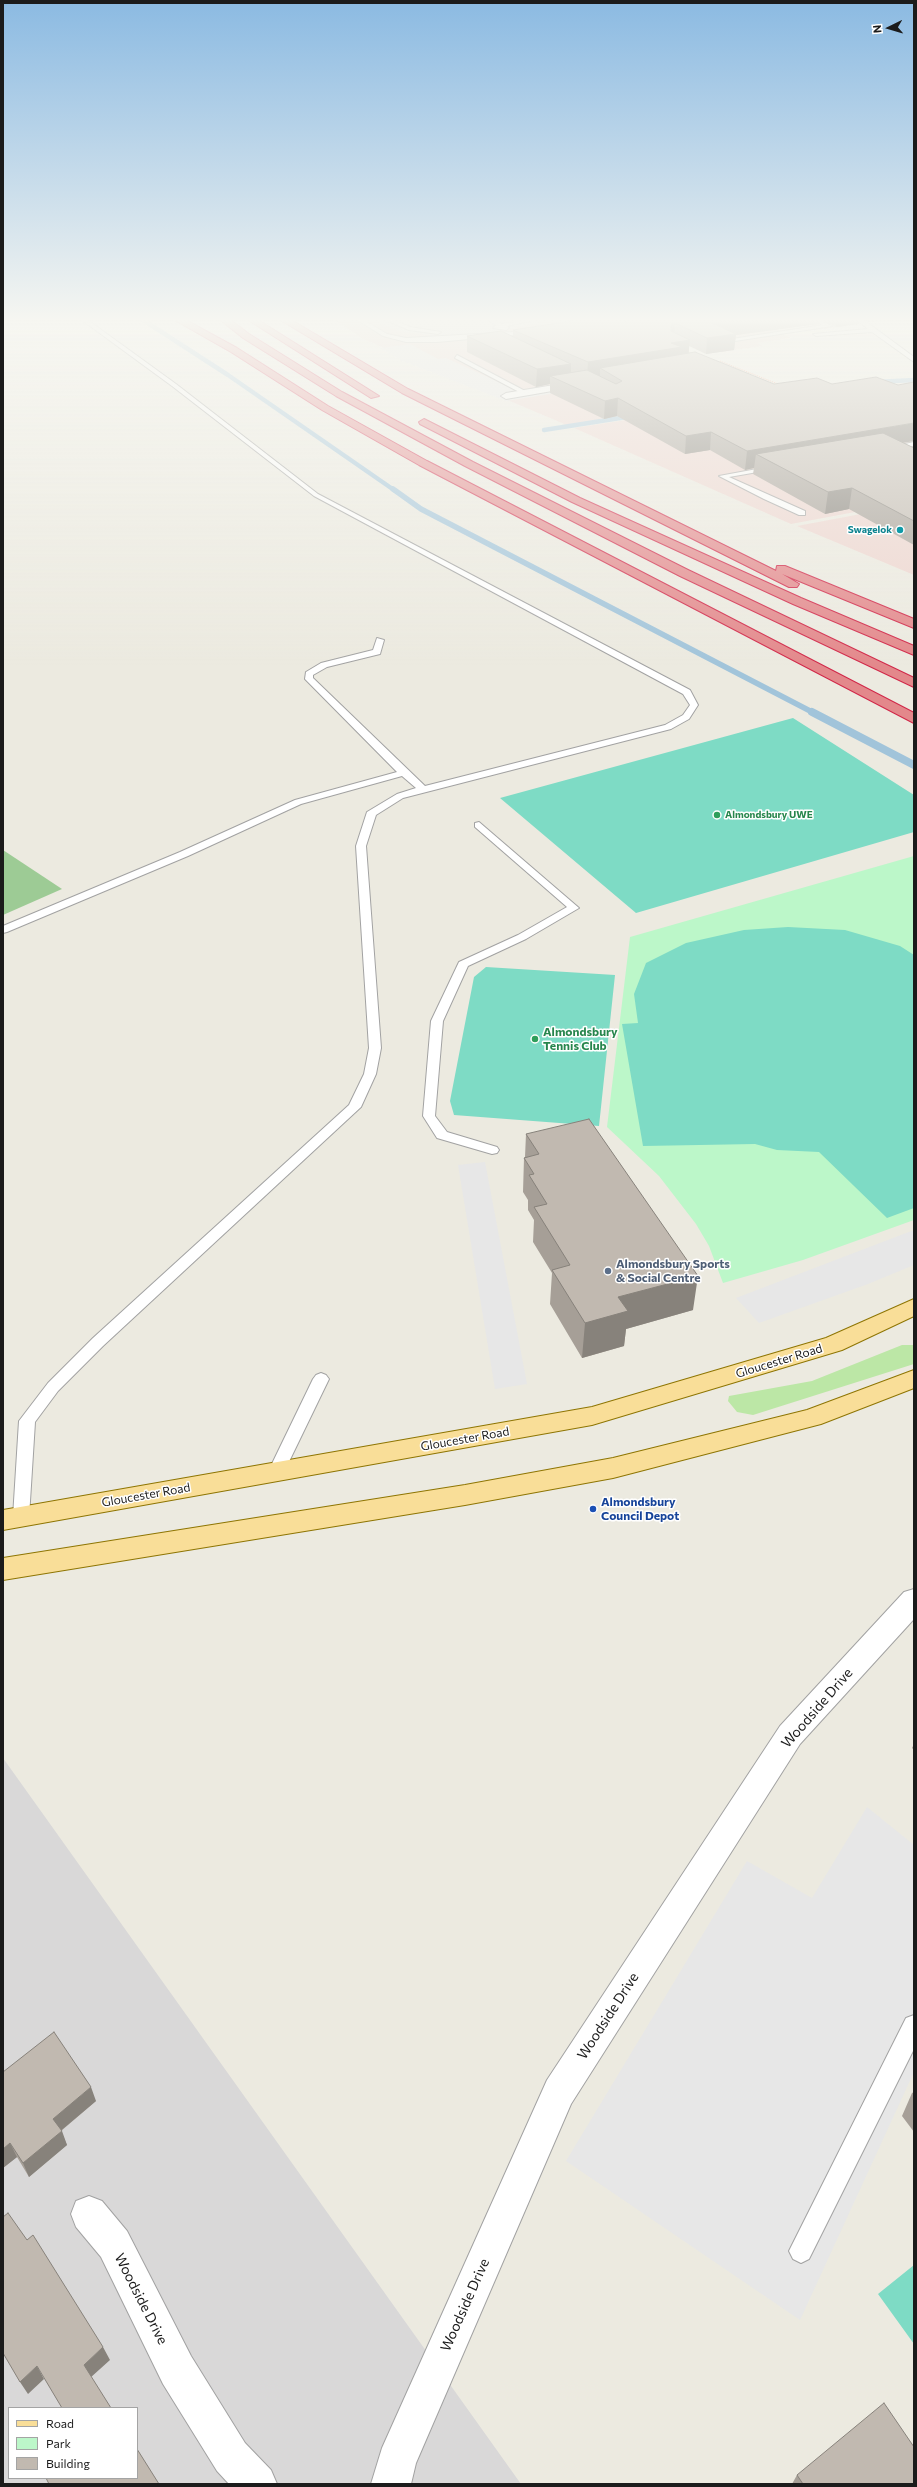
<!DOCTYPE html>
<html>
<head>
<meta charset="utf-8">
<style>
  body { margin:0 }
  #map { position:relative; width:917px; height:2487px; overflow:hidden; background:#eceae0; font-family:Commissioner,sans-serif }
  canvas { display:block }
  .frame { position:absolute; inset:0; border:4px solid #1b1b1b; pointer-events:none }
  .legend { position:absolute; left:8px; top:2407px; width:130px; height:72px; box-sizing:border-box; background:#fff; border:1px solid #a4a4a4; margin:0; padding:5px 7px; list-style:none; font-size:12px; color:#1b1b1b }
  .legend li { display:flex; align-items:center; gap:8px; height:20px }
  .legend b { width:20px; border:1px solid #a4a4a4 }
  .north { position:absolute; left:869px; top:8px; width:40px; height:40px; -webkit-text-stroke:3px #fff; paint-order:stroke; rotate:265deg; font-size:11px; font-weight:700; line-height:16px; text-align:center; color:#1b1b1b }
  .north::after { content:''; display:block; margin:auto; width:14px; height:18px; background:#1b1b1b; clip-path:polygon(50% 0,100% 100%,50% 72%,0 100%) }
</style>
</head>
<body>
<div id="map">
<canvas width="917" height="2487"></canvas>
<div class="frame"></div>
<ul class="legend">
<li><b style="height:5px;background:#f9de98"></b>Road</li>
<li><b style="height:11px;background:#bcf7c9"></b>Park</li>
<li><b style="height:11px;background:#c1b9b0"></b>Building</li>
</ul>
<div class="north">N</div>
</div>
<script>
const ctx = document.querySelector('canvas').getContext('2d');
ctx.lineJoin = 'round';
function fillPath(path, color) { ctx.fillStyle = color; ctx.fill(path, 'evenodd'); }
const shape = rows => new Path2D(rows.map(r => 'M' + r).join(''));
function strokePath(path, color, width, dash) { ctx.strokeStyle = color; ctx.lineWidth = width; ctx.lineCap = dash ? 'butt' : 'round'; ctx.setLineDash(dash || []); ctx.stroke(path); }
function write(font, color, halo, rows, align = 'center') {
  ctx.font = font + ' Commissioner,sans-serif'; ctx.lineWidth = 3; ctx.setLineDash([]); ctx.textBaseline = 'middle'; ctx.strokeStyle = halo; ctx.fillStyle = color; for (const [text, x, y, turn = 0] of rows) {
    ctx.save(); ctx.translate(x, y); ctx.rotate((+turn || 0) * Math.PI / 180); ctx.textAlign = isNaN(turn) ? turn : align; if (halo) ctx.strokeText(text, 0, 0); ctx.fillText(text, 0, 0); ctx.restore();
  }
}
const residential = shape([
  [3,1758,521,2484,3,2484],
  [9,2408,137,2408,137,2478,9,2478]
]);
const commercial = shape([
  [332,318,569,318,561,325,658,340,714,361,649,415,569,426,363,339],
  [832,320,846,326,783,334,791,338,757,343,763,346,720,352,696,342,770,327,779,330,817,325,814,323],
  [820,390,914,438,914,501,791,524,574,428],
  [914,504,914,575,797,526]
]);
const grass = shape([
  [902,1345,914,1345,914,1364,753,1415,737,1412,728,1401,729,1396,812,1381]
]);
const forest = shape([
  [3,850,62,889,3,915]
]);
const park = shape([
  [914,856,914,1220,803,1260,723,1283,709,1246,696,1224,659,1176,607,1127,630,937]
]);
const pitch = shape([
  [793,718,914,795,914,832,636,913,500,798],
  [788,927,845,930,900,946,914,955,914,1208,887,1218,819,1152,777,1150,755,1144,643,1146,622,1024,638,1023,634,994,646,963,686,943,744,930],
  [486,967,615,975,599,1126,454,1115,450,1101,474,977],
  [914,2265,914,2344,878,2294]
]);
const parking = shape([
  [366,318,559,318,496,332,438,336,399,331],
  [410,344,438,359,446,358,518,391,556,385,569,391,506,401,400,360,381,348],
  [485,1162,527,1384,495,1389,458,1165],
  [914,1230,914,1265,868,1284,759,1323,736,1298],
  [867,1807,914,1845,914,2072,800,2320,566,2161,747,1861,812,1898]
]);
const streamFar2 = shape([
  [140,318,228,375,394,490],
  [875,382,914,380],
  [544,430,633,416]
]);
const streamFar1 = shape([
  [393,489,421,509,814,713]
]);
const stream = shape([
  [812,712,914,765]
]);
const path = shape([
  [720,361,778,384]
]);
const service = shape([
  [79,318,85,318,176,384,318,494,690,690,698,705,689,719,671,729,403,798,376,815,366,846,381,1048,376,1074,361,1107,103,1346,58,1391,35,1422,29,1517,27,1522,21,1524,15,1522,13,1517,19,1421,48,1383,93,1338,349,1105,364,1074,369,1048,356,846,367,812,397,794,416,788,402,776,301,804,188,856,7,932,3,933,3,926,180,852,295,800,397,772,305,679,306,672,321,663,373,650,377,638,384,640,380,654,327,667,313,675,313,678,425,786,665,725,683,715,690,705,683,694,314,496,172,386,79,318],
  [354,318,360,318,387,334,406,338,532,331,535,333,437,342,406,342,383,336,354,318],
  [381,318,389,318,410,327,441,332,438,334,409,330,381,318],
  [485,318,492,318,502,324,543,318,507,326,509,328,506,330,493,328,496,325,485,318],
  [808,318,815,318,832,326,722,343,719,341,823,325,808,318],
  [855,318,861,318,876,329,914,357,914,362,872,332,816,336,813,334,868,329,855,318],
  [457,355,527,392,528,393,523,394,455,358,457,355],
  [914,442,914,446,890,450,887,448,914,442],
  [773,466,775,469,729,477,805,511,805,515,799,515,764,499,719,476,773,466],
  [479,822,579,908,526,939,468,966,443,1021,435,1116,447,1132,497,1147,499,1150,497,1153,492,1154,437,1138,423,1116,431,1021,459,962,518,935,567,907,475,827,475,823,479,822],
  [321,1373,326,1375,329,1379,284,1472,282,1476,276,1478,270,1476,268,1472,313,1379,316,1375,321,1373],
  [914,2015,914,2049,809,2259,801,2263,793,2259,789,2251,793,2243,906,2018,914,2015]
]);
const minor = shape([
  [578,381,583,384,581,386,506,399,501,396,506,393,578,381],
  [914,1589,914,1619,800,1744,571,2104,416,2463,411,2484,371,2484,382,2448,547,2080,780,1726,904,1592,914,1589],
  [89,2196,102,2201,127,2231,191,2356,245,2443,271,2470,277,2484,229,2484,217,2471,163,2384,101,2257,76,2227,71,2214,76,2201,89,2196]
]);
const primary = shape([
  [914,1299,914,1316,842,1350,592,1425,3,1530,3,1510,592,1407,826,1338,914,1299],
  [914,1370,914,1388,821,1424,613,1478,465,1505,3,1580,3,1558,465,1485,613,1458,807,1410,914,1370]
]);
const motorway = shape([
  [171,318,182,318,237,348,328,406,427,461,914,713,914,723,419,465,322,410,231,352,171,318],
  [218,318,228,318,249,334,342,392,473,462,688,570,914,678,914,687,680,576,465,466,336,396,243,338,218,318],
  [245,318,255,318,379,396,371,398,245,318],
  [277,318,288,318,408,389,776,571,777,566,785,566,914,619,914,628,782,574,799,584,797,587,789,587,402,393,277,318],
  [424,419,580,498,801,598,914,646,914,655,793,604,572,502,420,424,419,422,424,419]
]);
const wall = shape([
  [633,318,819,318,818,324,736,335,734,350,706,354,689,346,689,353,903,443,914,448,914,545,849,509,825,514,753,474,754,468,745,470,710,450,685,454,617,416,604,419,550,393,550,384,536,387,467,352,467,336,513,336,513,330,627,321,635,319],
  [819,318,860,318,859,324,836,327],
  [864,318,902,318,869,322],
  [526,1134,693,1310,626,1329,624,1346,582,1358,550,1304,552,1273,533,1242,534,1220,528,1210,528,1200,523,1192,524,1158,525,1157],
  [914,1744,914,1750,912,1748],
  [3,2072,96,2101,61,2131,67,2145,29,2177,17,2157,3,2168],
  [914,2092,914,2132,902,2116,912,2093],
  [797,2475,914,2484,792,2484]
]);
const shadedWall = shape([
  [751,318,819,318,818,324,736,335,734,350,706,354,707,338,712,323],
  [837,318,860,318,859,324,836,327],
  [870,318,902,318,869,322],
  [675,323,674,339,670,340,671,325],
  [690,340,688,356,600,368,600,376,587,378,588,362,671,343],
  [571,364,571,381,550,376,550,384,536,387,537,369],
  [618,398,617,416,604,419,605,401],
  [914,423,914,441,776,465,756,454,754,468,745,470,747,451],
  [711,432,710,450,685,454,686,436],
  [852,488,849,509,825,514,828,492],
  [698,1276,693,1310,626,1329,624,1346,582,1358,585,1323,618,1297],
  [91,2087,96,2101,58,2133,53,2119],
  [62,2131,67,2145,29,2177,23,2163],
  [10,2143,17,2157,3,2168,3,2149],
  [103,2347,110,2360,90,2378,84,2365],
  [37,2366,44,2379,28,2394,20,2382]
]);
const building = shape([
  [591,318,606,318,627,321,638,318,751,318,712,323,736,334,707,338,675,323,671,325,671,331,690,340,671,343,682,347,588,362,513,330,591,318],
  [501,331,571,364,537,369,467,336,501,331],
  [695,352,774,384,817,378,832,384,876,377,898,385,914,382,914,423,747,451,711,432,686,436,618,398,605,401,550,376,587,370,616,384,622,381,600,368,695,352],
  [883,433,914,448,914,521,852,488,828,492,756,454,883,433],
  [589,1119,698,1276,618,1297,628,1311,585,1323,552,1270,570,1265,534,1207,547,1204,529,1175,534,1174,524,1158,539,1154,526,1134,589,1119],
  [54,2032,91,2087,53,2119,62,2131,23,2163,10,2143,3,2149,3,2072,54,2032],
  [8,2213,27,2240,33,2235,103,2347,84,2365,111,2408,62,2408,37,2366,20,2382,3,2353,3,2217,8,2213],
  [884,2403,914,2447,914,2484,803,2484,797,2475,884,2403],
  [137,2449,159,2484,49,2484,46,2478,137,2478,137,2449]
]);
const markers = [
  [900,530,4,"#0f9aa8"],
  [717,815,4,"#2e9e5b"],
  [535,1039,4,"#2e9e5b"],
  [608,1271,4,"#5c6f8a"],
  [593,1509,4,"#1a4fb4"]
];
const farCulturenames = [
  ["Swagelok",892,530]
];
const farLeisurenames = [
  ["Almondsbury UWE",725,815]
];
const leisureNames = [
  ["Almondsbury",543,1032],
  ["Tennis Club",543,1046]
];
const serviceNames = [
  ["Almondsbury Sports",616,1264],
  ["& Social Centre",616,1278]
];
const streetNames = [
  ["Gloucester Road",779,1361,-17],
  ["Gloucester Road",465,1439,-10],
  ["Gloucester Road",146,1495,-10]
];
const transitNames = [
  ["Almondsbury",601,1502],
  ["Council Depot",601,1516]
];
const nearStreetnames = [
  ["Woodside Drive",817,1708,-49],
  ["Woodside Drive",608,2016,-57],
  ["Woodside Drive",141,2299,63],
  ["Woodside Drive",465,2305,-66]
];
fillPath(residential, '#d9d8d8');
fillPath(commercial, '#eed5cf');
fillPath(grass, '#bce7a6');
fillPath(forest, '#9dcb95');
fillPath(park, '#bcf7c9');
fillPath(pitch, '#7edbc5');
fillPath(parking, '#e7e7e7');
strokePath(streamFar2, '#a1c4da', 4.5);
strokePath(streamFar1, '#a1c4da', 5.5);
strokePath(stream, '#a1c4da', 8);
strokePath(service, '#a2a2a2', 2);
strokePath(minor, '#a2a2a2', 2);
strokePath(primary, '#8e7503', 2);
strokePath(motorway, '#d12748', 2);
strokePath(path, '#f68b67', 1, [1, 1]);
fillPath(service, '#fff');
fillPath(minor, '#fff');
fillPath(primary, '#f9de98');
fillPath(motorway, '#e3888b');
fillPath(wall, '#a69f97');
fillPath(shadedWall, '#87827b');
fillPath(building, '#c1b9b0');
strokePath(building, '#87827b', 1);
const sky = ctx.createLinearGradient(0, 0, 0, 667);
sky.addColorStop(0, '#8bbae2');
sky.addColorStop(0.48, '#f6f6f1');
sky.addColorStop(1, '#f6f6f100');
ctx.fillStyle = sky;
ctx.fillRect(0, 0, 917, 667);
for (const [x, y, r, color] of markers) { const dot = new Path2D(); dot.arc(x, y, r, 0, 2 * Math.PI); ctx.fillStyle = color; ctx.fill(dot); strokePath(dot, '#fff', 1.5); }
write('bold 10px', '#0d838f', '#fff', farCulturenames, 'right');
write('bold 10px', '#27864d', '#fff', farLeisurenames, 'left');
write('bold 12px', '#27864d', '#fff', leisureNames, 'left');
write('bold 12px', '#4e5e75', '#fff', serviceNames, 'left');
write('12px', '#1b1b1b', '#fff', streetNames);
write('bold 12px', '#164399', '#fff', transitNames, 'left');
write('14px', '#1b1b1b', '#fff', nearStreetnames);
</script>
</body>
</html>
